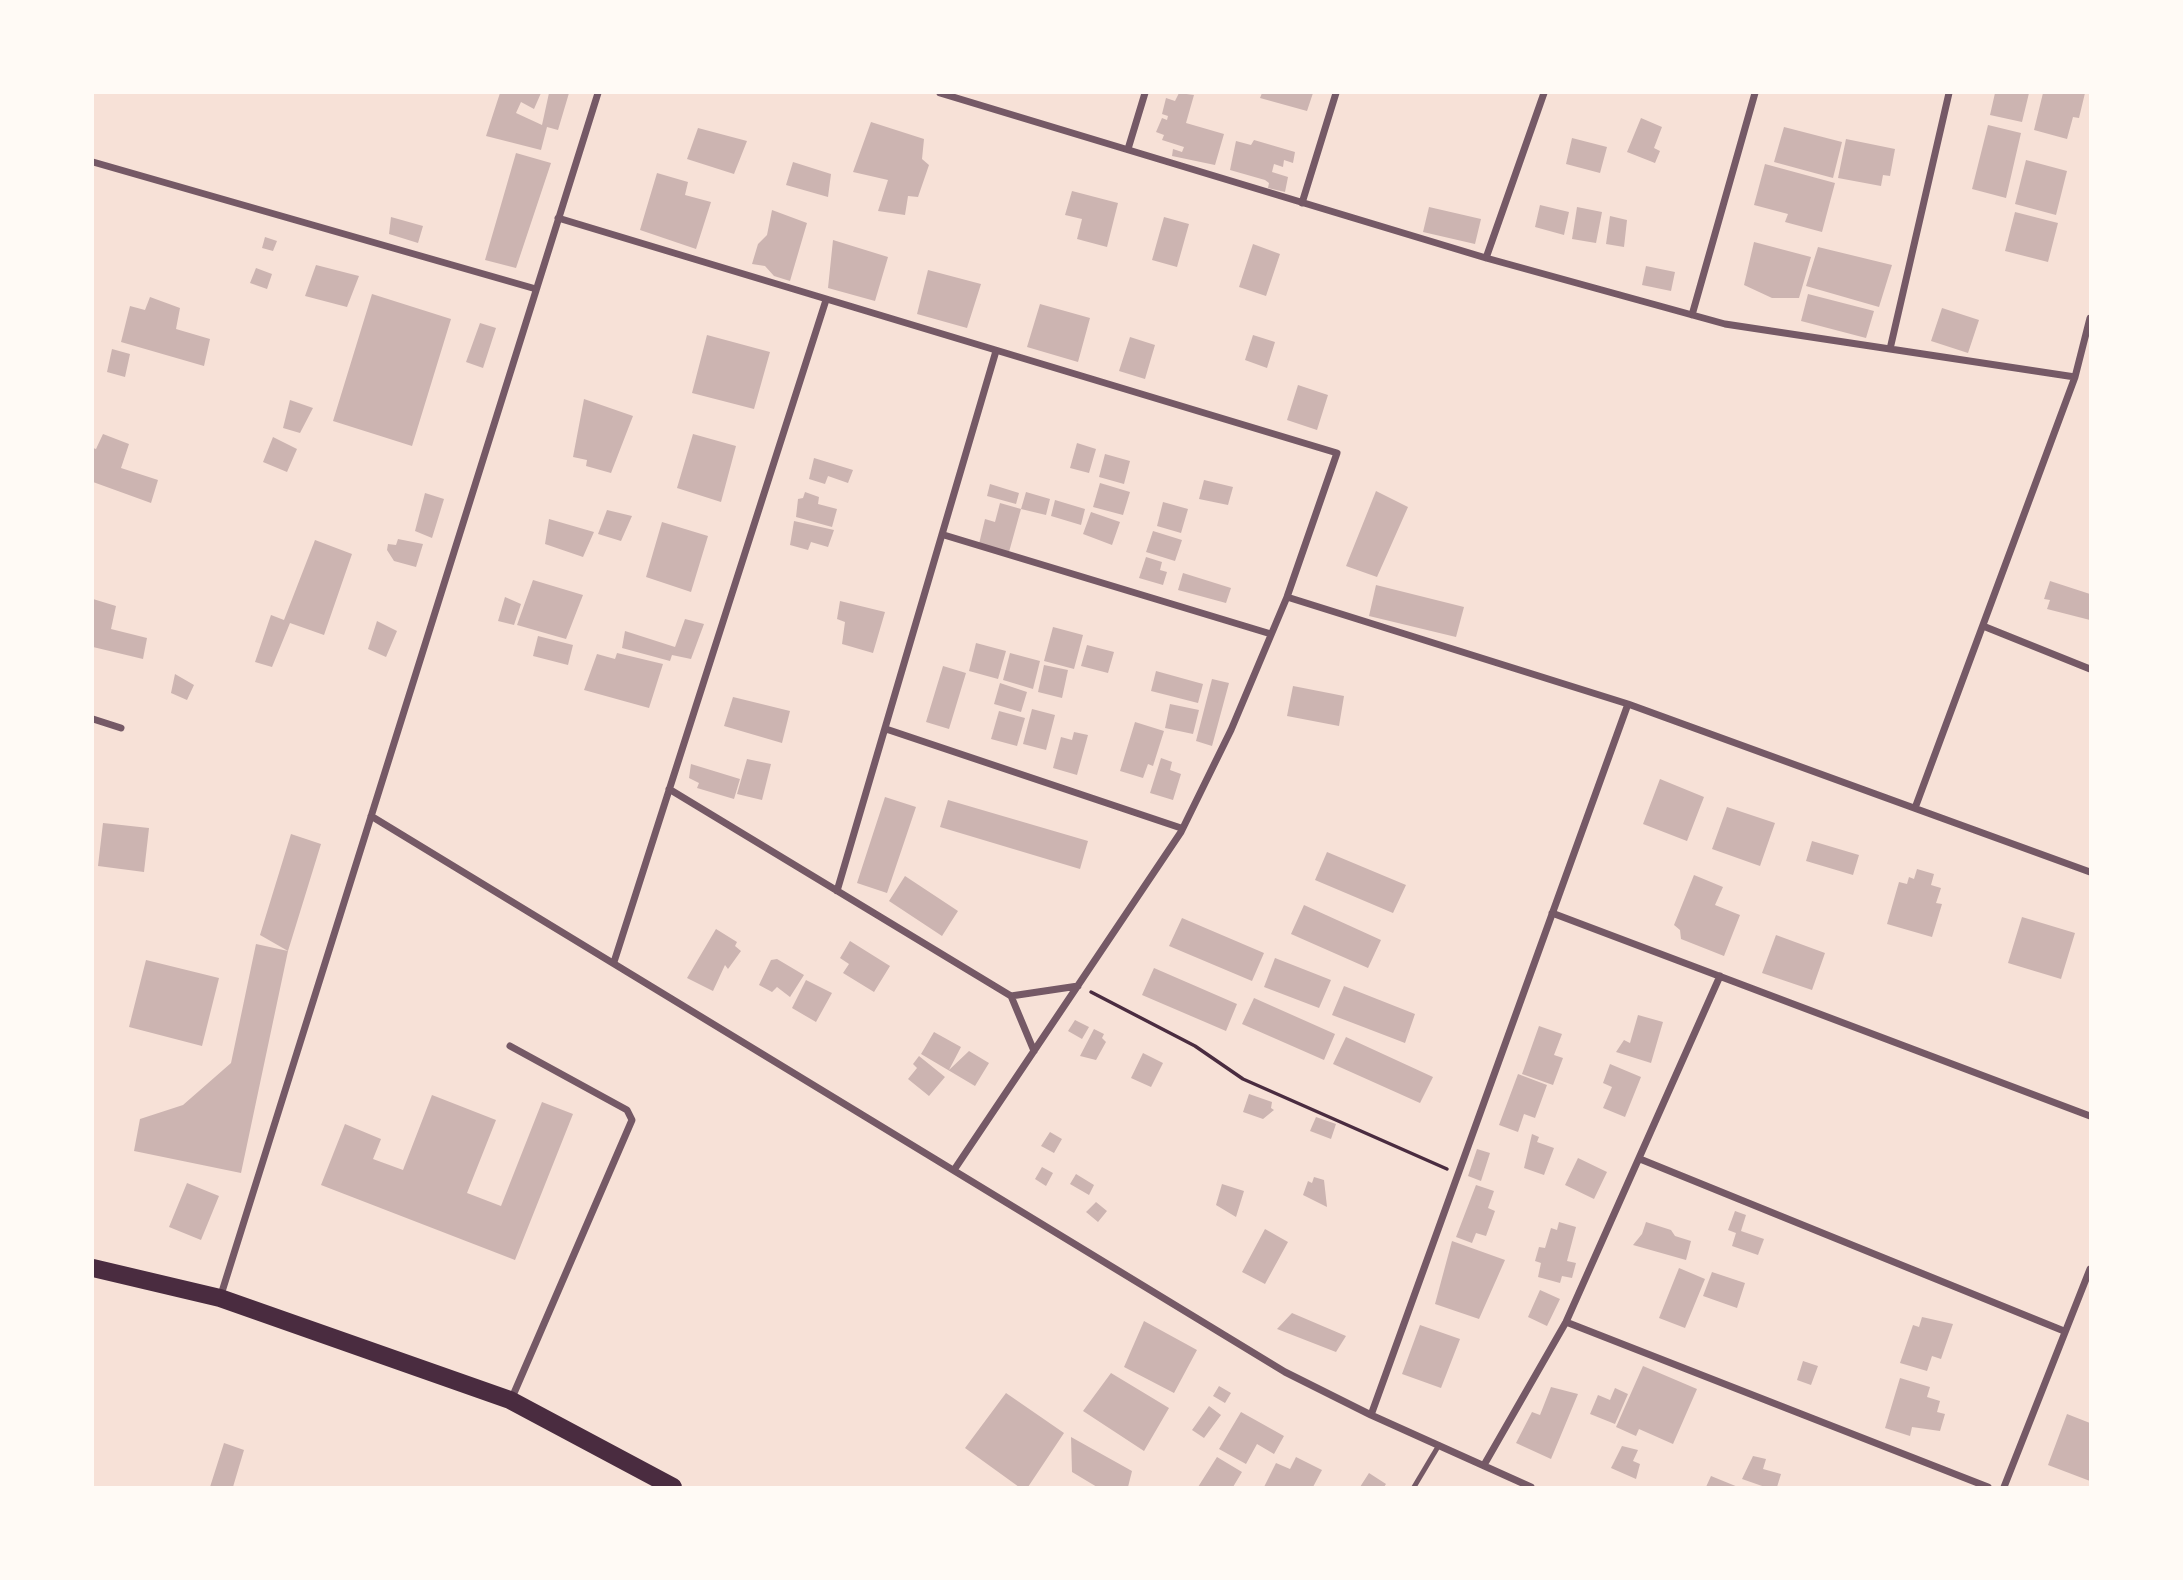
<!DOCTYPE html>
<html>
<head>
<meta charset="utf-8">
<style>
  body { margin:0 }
  #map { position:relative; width:2183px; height:1580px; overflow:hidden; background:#f7e1d7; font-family:"PT Sans",sans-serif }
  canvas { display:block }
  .frame { position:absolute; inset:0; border:94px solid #fffaf5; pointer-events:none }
</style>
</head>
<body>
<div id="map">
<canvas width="2183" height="1580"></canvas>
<div class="frame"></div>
</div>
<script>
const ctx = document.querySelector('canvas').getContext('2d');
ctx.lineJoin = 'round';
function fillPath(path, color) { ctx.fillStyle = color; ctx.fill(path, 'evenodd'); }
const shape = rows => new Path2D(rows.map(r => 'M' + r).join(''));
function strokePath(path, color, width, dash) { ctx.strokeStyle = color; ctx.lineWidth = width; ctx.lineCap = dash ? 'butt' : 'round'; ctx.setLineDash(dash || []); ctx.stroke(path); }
const building = shape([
  [500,93,541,93,534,109,521,102,516,113,542,125,549,93,569,93,558,130,547,127,541,150,486,136],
  [1179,93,1194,95,1186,123,1224,134,1215,165,1172,156,1173,149,1182,152,1184,147,1162,140,1164,135,1156,132,1162,118,1167,120,1168,116,1162,114,1166,98,1175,101],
  [1262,93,1313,93,1307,111,1260,98],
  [1995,93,2029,93,2022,122,1990,115],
  [2043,93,2085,93,2079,118,2073,117,2067,139,2034,130],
  [1641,118,1662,127,1654,148,1660,151,1655,163,1627,152],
  [871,122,924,139,922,159,929,165,918,197,908,196,905,215,878,211,888,180,853,172],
  [1988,125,2021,133,2006,198,1972,189],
  [1784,127,1842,142,1833,178,1774,162],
  [698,128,747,141,734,174,687,159],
  [1572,138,1607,147,1600,173,1566,164],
  [1846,139,1895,149,1890,176,1883,175,1881,186,1838,178],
  [1254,140,1295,152,1293,163,1284,160,1283,167,1274,164,1272,172,1288,177,1285,192,1268,188,1269,183,1265,180,1230,170,1236,141,1251,145],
  [516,153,551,163,516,268,485,260],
  [2026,160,2067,171,2056,215,2015,204],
  [793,162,831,174,828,197,786,185],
  [1765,164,1835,183,1822,232,1785,222,1788,214,1754,205],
  [657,173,688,182,685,195,711,202,696,249,640,230],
  [1072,191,1118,203,1107,247,1077,239,1082,219,1065,215],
  [1540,205,1569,212,1564,235,1535,227],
  [1429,207,1481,219,1475,244,1423,232],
  [1577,207,1602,212,1596,243,1572,239],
  [772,210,807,223,790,281,774,276,765,266,752,264,758,244,767,235],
  [2015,212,2058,223,2048,262,2005,251],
  [1610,216,1627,220,1624,247,1606,244],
  [391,217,423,226,418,243,389,234],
  [1164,217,1189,224,1177,267,1152,260],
  [265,237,277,241,273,251,262,248],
  [833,240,888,257,875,301,828,288],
  [1754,242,1811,257,1799,298,1772,298,1744,285],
  [1253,244,1280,254,1266,296,1239,287],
  [1818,247,1892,265,1879,307,1806,286],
  [316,265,359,276,347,307,305,296],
  [1646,266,1675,272,1671,291,1642,285],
  [256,268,272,274,267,289,250,283],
  [928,270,981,284,967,328,917,314],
  [372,294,451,319,412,446,333,421],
  [1808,294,1874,311,1866,338,1801,321],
  [150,297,180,308,176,329,210,339,204,366,121,342,130,306,145,310],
  [1040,304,1090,318,1078,362,1027,347],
  [1942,308,1979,320,1968,353,1931,341],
  [480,323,496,328,483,368,466,362],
  [707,335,770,352,754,409,692,393],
  [1253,335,1275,342,1267,368,1245,360],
  [1130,337,1155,345,1145,379,1119,371],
  [112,349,130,354,125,377,107,372],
  [1298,385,1328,395,1317,430,1287,420],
  [584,399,633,416,611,473,586,466,587,460,573,457],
  [290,400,313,408,300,433,283,428],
  [103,434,129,444,121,468,158,480,151,503,93,482,93,448,96,449],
  [693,434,736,446,721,502,677,488],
  [273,437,297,449,287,472,263,462],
  [1077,443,1096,449,1089,473,1070,468],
  [1105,454,1130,461,1124,484,1099,477],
  [814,458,853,470,848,483,828,476,825,484,809,479],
  [1204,480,1233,487,1228,505,1199,499],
  [1100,483,1130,492,1123,515,1093,507],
  [990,484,1019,493,1016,504,987,496],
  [1376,491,1408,507,1377,577,1346,566],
  [805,492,819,497,818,504,837,509,832,527,796,517,798,499,803,498],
  [1026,492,1050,499,1046,515,1021,509],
  [425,493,444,499,432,538,415,531],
  [1055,500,1085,509,1081,525,1051,516],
  [1163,502,1188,509,1181,533,1157,526],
  [1000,503,1021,509,1009,552,979,544,985,519,995,522],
  [607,510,632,516,621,541,598,534],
  [1091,512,1120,522,1112,545,1083,534],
  [549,519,594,532,583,557,545,544],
  [794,521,834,530,828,547,811,542,808,550,790,545],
  [662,522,708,536,691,592,646,577],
  [1153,531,1182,540,1175,561,1146,552],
  [398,539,423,544,416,567,394,561,387,550,388,544,396,545],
  [315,540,352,554,324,635,290,623,272,667,255,662,271,615,284,620],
  [1146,557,1162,562,1160,570,1167,572,1163,585,1139,578],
  [1183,573,1231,588,1226,603,1178,590],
  [533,580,583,595,566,639,517,625],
  [2050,581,2090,594,2090,620,2047,609,2050,600,2044,599],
  [1376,585,1464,607,1456,637,1369,616],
  [505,597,521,604,514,625,498,621],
  [93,599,116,606,111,629,147,638,143,659,93,647],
  [840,601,885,612,873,653,842,644,845,622,837,619],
  [685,619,704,624,691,659,672,655,670,661,622,648,625,631,675,647],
  [377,621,397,631,386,657,368,649],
  [1053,627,1083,635,1074,669,1044,661],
  [538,636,573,645,568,665,533,656],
  [976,643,1006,651,998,679,969,671],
  [1087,645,1114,652,1108,673,1081,666],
  [617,653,663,664,649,708,584,690,597,654,615,659],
  [1010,653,1040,661,1033,689,1003,680],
  [1044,665,1068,670,1062,698,1038,692],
  [943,666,966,673,949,729,926,722],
  [1156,671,1203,684,1198,703,1151,691],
  [175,674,194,685,187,700,171,693],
  [1212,679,1229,683,1212,746,1196,741],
  [1000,683,1027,692,1021,712,994,704],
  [1293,686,1344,696,1339,726,1287,716],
  [733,697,790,711,782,743,724,726],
  [1170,704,1199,710,1193,734,1165,728],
  [1032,709,1055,715,1046,750,1023,744],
  [999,711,1025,718,1017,746,991,739],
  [1135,722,1164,731,1153,766,1148,764,1143,778,1120,771],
  [1074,732,1088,735,1077,775,1053,768,1061,737,1072,740],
  [1161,758,1172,762,1170,770,1181,774,1173,800,1150,793],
  [747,759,771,764,762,800,737,794],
  [691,764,740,779,734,799,697,788,699,783,689,778],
  [1660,779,1704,797,1687,841,1643,824],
  [885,797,916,807,887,893,857,883],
  [948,800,1088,841,1080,869,940,827],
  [1727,807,1775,823,1760,866,1712,849],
  [103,823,149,828,144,872,98,866],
  [291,834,321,844,288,951,260,935],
  [1812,841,1859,855,1853,875,1806,861],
  [1327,852,1406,885,1393,913,1315,880],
  [1917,869,1934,874,1931,885,1941,888,1936,903,1942,904,1932,937,1887,924,1899,882,1907,884,1909,877,1914,879],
  [1694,875,1723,887,1715,905,1740,915,1724,956,1681,939,1680,930,1674,925],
  [905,876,958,911,942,936,889,901],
  [1304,905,1381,940,1368,968,1291,934],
  [2022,917,2075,933,2061,979,2008,963],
  [1182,918,1264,953,1252,981,1169,946],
  [716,929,737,942,735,946,741,951,728,969,725,965,713,991,687,978],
  [1776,935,1825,953,1812,990,1762,973],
  [850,941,890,966,874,992,843,973,849,964,840,958],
  [256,944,288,951,241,1173,134,1151,140,1119,183,1105,231,1063],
  [1275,958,1331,980,1319,1008,1264,987],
  [777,959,804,975,790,997,777,987,772,992,759,985,771,960],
  [146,960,219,978,202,1046,129,1027],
  [1154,968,1237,1004,1226,1031,1142,995],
  [806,980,832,993,816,1022,792,1008],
  [1344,986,1415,1014,1405,1043,1332,1015],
  [1254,998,1335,1034,1324,1060,1242,1024],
  [1638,1015,1663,1022,1651,1063,1616,1052,1624,1040,1630,1043],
  [1075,1020,1089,1027,1082,1039,1068,1031],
  [1539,1026,1562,1034,1554,1055,1563,1058,1553,1085,1522,1074],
  [1094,1029,1104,1034,1102,1038,1106,1042,1096,1060,1080,1056],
  [934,1032,961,1047,949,1070,969,1051,989,1063,975,1086,921,1054],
  [1346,1037,1433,1077,1420,1103,1333,1064],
  [1143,1053,1163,1063,1151,1087,1131,1078],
  [919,1056,945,1077,929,1096,908,1079,917,1068,913,1064],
  [1610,1064,1641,1077,1625,1117,1603,1108,1612,1087,1603,1083],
  [1518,1074,1547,1085,1535,1118,1524,1114,1518,1132,1499,1125],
  [1249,1094,1272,1102,1271,1108,1274,1110,1263,1119,1243,1112],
  [432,1095,496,1120,467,1193,501,1206,542,1102,573,1114,515,1260,321,1185,345,1124,381,1139,373,1159,403,1170],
  [1316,1117,1336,1124,1331,1139,1310,1131],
  [1050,1132,1062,1139,1054,1153,1041,1146],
  [1532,1134,1539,1137,1537,1142,1554,1148,1544,1175,1524,1168],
  [1477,1149,1490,1153,1481,1181,1468,1176],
  [1578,1158,1607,1172,1594,1199,1565,1185],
  [1042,1167,1053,1173,1046,1186,1035,1179],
  [1076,1174,1094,1185,1089,1195,1070,1184],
  [1314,1177,1324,1180,1327,1207,1303,1195,1308,1181,1312,1183],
  [187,1183,219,1196,201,1240,169,1227],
  [1222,1184,1244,1191,1236,1217,1216,1205],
  [1476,1185,1494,1191,1488,1208,1495,1211,1486,1236,1476,1233,1472,1243,1456,1237],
  [1096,1202,1107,1211,1098,1222,1086,1212],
  [1735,1211,1746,1215,1741,1231,1764,1239,1758,1255,1732,1246,1736,1233,1728,1230],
  [1559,1222,1576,1227,1567,1261,1576,1263,1572,1278,1562,1276,1560,1283,1538,1277,1541,1263,1535,1261,1539,1247,1545,1248,1551,1228,1557,1230],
  [1646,1222,1671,1230,1675,1236,1691,1241,1686,1260,1633,1245,1642,1234],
  [1265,1229,1288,1242,1265,1284,1242,1272],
  [1452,1241,1505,1260,1479,1319,1435,1304],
  [1679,1268,1705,1279,1685,1328,1659,1318],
  [1712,1272,1745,1283,1737,1308,1703,1296],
  [1540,1290,1560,1299,1547,1326,1528,1317],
  [1292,1313,1346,1336,1336,1352,1277,1329],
  [1922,1317,1953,1324,1941,1359,1932,1356,1927,1371,1900,1363,1913,1325,1919,1327],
  [1144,1321,1197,1350,1174,1393,1124,1367],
  [1420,1325,1460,1339,1441,1388,1402,1374],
  [1803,1361,1818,1366,1811,1385,1797,1380],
  [1643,1366,1697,1389,1673,1444,1639,1429,1636,1436,1616,1427],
  [1111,1373,1169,1408,1144,1451,1083,1411],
  [1900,1378,1930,1387,1927,1397,1940,1401,1937,1412,1945,1414,1940,1431,1912,1427,1910,1436,1885,1428],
  [1219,1386,1231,1393,1225,1403,1213,1396],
  [1551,1387,1578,1394,1551,1459,1516,1443,1532,1412,1540,1415],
  [1615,1388,1628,1394,1615,1424,1590,1414,1598,1395,1610,1400],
  [1006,1393,1064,1433,1028,1487,1019,1487,965,1448],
  [1209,1406,1221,1415,1204,1438,1192,1430],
  [1241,1412,1284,1436,1274,1454,1257,1444,1246,1464,1219,1449],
  [2067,1414,2090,1423,2090,1481,2048,1465],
  [1071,1437,1132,1471,1128,1487,1097,1487,1072,1472],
  [224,1443,244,1450,233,1487,210,1487],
  [1622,1446,1638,1450,1633,1461,1640,1464,1636,1479,1611,1468],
  [1753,1456,1766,1459,1763,1469,1781,1474,1777,1487,1765,1487,1742,1479],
  [1217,1457,1242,1472,1233,1487,1198,1487],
  [1296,1457,1322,1470,1313,1487,1264,1487,1276,1463,1290,1469],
  [1369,1473,1386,1484,1384,1487,1360,1487],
  [1711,1476,1738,1487,1706,1487]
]);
const path = shape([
  [1091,992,1195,1046,1243,1079,1447,1169]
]);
const service = shape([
  [1414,1487,1439,1445]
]);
const minor = shape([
  [940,93,1486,258,1725,324,2075,377],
  [1128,149,1145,93],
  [93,162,536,289],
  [1302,203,1336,93],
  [558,218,1337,453,1287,597,1231,730,1181,832,954,1170],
  [1486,258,1544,93],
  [1692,315,1755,93],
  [1890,349,1949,93],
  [944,535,1271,634],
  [1287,597,1628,704,2090,872],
  [1983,626,2090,669],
  [93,719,121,728],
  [886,729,1181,828],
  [669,789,1011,996,1034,1051],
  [1915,808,2075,377,2090,318],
  [371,816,1285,1372,1371,1415,1531,1487],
  [837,891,996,351],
  [1552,913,2090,1116],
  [614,962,826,300],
  [1011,996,1078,986],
  [510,1046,627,1110,632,1120,511,1400],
  [1640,1159,2064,1331],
  [220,1298,598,93],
  [1566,1322,1988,1487],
  [1371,1415,1628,704],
  [1484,1465,1566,1322,1720,976],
  [2004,1487,2090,1269]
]);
const primary = shape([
  [93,1268,220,1298,510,1400,673,1487]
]);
fillPath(building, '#ccb4b1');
strokePath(path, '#4a2c40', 3.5);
strokePath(service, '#755966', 5);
strokePath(minor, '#755966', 7);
strokePath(primary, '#4a2c40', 18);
</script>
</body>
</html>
